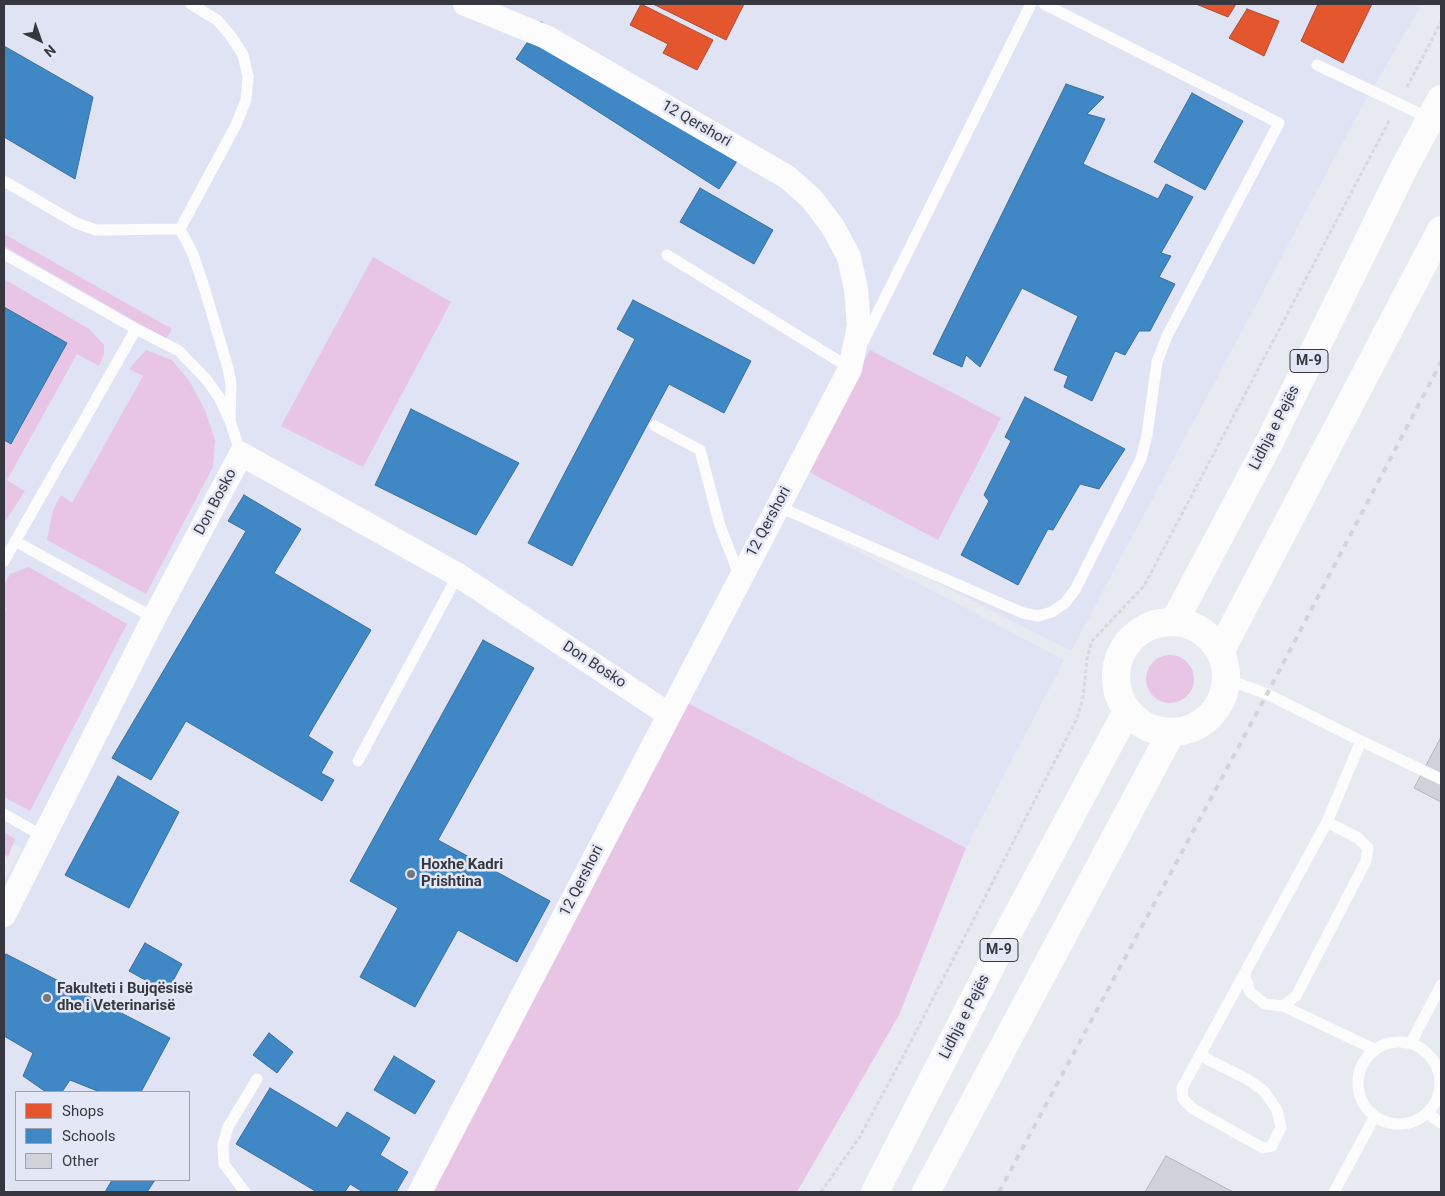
<!DOCTYPE html>
<html>
<head>
<meta charset="utf-8">
<style>
  body { margin:0 }
  #map { position:relative; width:1445px; height:1196px; overflow:hidden; background:#e8eaf2; font-family:Roboto,sans-serif }
  canvas { display:block }
  .frame { position:absolute; inset:0; border:5px solid #37383f; pointer-events:none }
  .legend { position:absolute; left:15px; top:1091px; width:175px; height:90px; box-sizing:border-box; background:#e4e7f6; border:1px solid #9fa1ad; margin:0; padding:6px 9px; list-style:none; font-size:15px; color:#37383f }
  .legend li { display:flex; align-items:center; gap:10px; height:25px }
  .legend b { width:25px; border:1px solid #9fa1ad }
  .north { position:absolute; left:15px; top:15px; width:50px; height:50px; -webkit-text-stroke:4px #e4e7f6; paint-order:stroke; rotate:138deg; font-size:14px; font-weight:700; line-height:20px; text-align:center; color:#37383f }
  .north::after { content:''; display:block; margin:auto; width:18px; height:22px; background:#37383f; clip-path:polygon(50% 0,100% 100%,50% 72%,0 100%) }
</style>
</head>
<body>
<div id="map">
<canvas width="1445" height="1196"></canvas>
<div class="frame"></div>
<ul class="legend">
<li><b style="height:14px;background:#e4572e"></b>Shops</li>
<li><b style="height:14px;background:#3f88c5"></b>Schools</li>
<li><b style="height:14px;background:#cfd2d8"></b>Other</li>
</ul>
<div class="north">N</div>
</div>
<script>
const ctx = document.querySelector('canvas').getContext('2d');
ctx.lineJoin = 'round';
function fillPath(path, color) { ctx.fillStyle = color; ctx.fill(path, 'evenodd'); }
const shape = rows => new Path2D(rows.map(r => 'M' + r).join(''));
function strokePath(path, color, width, dash) { ctx.strokeStyle = color; ctx.lineWidth = width; ctx.lineCap = dash ? 'butt' : 'round'; ctx.setLineDash(dash || []); ctx.stroke(path); }
function write(font, color, halo, rows, align = 'center') {
  ctx.font = font + ' Roboto,sans-serif'; ctx.lineWidth = 5; ctx.setLineDash([]); ctx.textBaseline = 'middle'; ctx.strokeStyle = halo; ctx.fillStyle = color; for (const [text, x, y, turn = 0] of rows) {
    ctx.save(); ctx.translate(x, y); ctx.rotate((+turn || 0) * Math.PI / 180); ctx.textAlign = isNaN(turn) ? turn : align; if (halo) ctx.strokeText(text, 0, 0); ctx.fillText(text, 0, 0); ctx.restore();
  }
}
const built = shape([
  [4,4,1422,4,1358,114,1071,651,783,504,426,1192,15,1192,4,1187,4,880,22,849,4,839],
  [16,1092,189,1092,189,1180,16,1180],
  [785,513,1064,660,966,848,686,702]
]);
const green = shape([
  [4,234,172,329,166,339,4,246],
  [373,257,451,302,363,467,281,426],
  [4,279,89,329,104,345,104,354,99,366,77,354,7,480,25,491,4,523,4,440,12,444,67,343,4,307],
  [146,350,172,360,190,382,205,410,215,440,213,467,146,594,47,540,53,510,61,495,72,503,143,376,129,369],
  [870,350,1001,418,938,540,807,471],
  [29,567,127,624,30,811,4,797,4,614,7,609,4,607,4,585,10,574],
  '1146 679a24 24 0 1 1 48 0a24 24 0 1 1-48 0Z',
  [686,702,966,848,899,1015,797,1192,426,1192],
  [4,832,15,839,8,857,4,854]
]);
const shops = shape([
  [641,4,713,40,697,70,663,53,668,44,630,25,641,4],
  [653,4,744,4,726,40,653,4],
  [1196,4,1236,4,1228,17,1196,4],
  [1318,4,1372,4,1343,63,1301,41,1318,4],
  [1247,9,1279,21,1264,56,1229,38,1247,9]
]);
const schools = shape([
  [541,22,743,152,719,189,516,59,541,22],
  [4,46,93,97,75,179,4,137,4,46],
  [1066,84,1104,97,1087,114,1105,119,1083,164,1158,199,1166,184,1193,197,1161,253,1171,256,1159,277,1175,284,1150,331,1139,331,1125,355,1115,351,1092,401,1064,387,1068,376,1054,370,1078,316,1022,288,980,367,966,355,962,367,933,354,1066,84],
  [1192,93,1243,121,1205,190,1154,162,1192,93],
  [700,188,773,230,754,264,680,222,700,188],
  [633,300,751,361,724,413,669,384,572,566,528,543,635,339,617,329,633,300],
  [4,307,67,343,11,444,4,440,4,307],
  [1025,397,1125,449,1099,489,1080,484,1053,530,1048,529,1018,585,961,555,989,501,984,495,1011,441,1005,437,1025,397],
  [411,409,519,463,476,535,375,485,411,409],
  [244,495,301,529,274,573,371,630,308,736,333,752,321,773,334,780,322,801,186,721,151,780,112,758,246,531,228,521,244,495],
  [483,640,534,668,438,840,550,901,517,962,458,930,415,1007,360,977,398,908,350,881,483,640],
  [118,776,179,812,129,908,65,875,118,776],
  [145,943,182,964,167,992,129,971,145,943],
  [6,954,170,1038,141,1092,100,1092,70,1080,62,1092,46,1092,23,1076,33,1053,4,1036,4,959,6,954],
  [269,1033,293,1052,277,1073,253,1055,269,1033],
  [394,1056,435,1081,415,1114,374,1090,394,1056],
  [270,1088,337,1128,347,1112,390,1138,380,1155,408,1172,396,1192,363,1192,350,1184,345,1192,317,1192,236,1144,270,1088],
  [112,1180,155,1180,147,1192,105,1192,112,1180]
]);
const building = shape([
  [1440,739,1441,740,1441,802,1414,788,1440,739],
  [1166,1156,1233,1192,1145,1192,1166,1156]
]);
const path = shape([
  [1407,87,1441,22],
  [821,1192,859,1138,906,1051,1077,718,1083,698,1087,659,1092,641,1144,586,1389,121]
]);
const service = shape([
  [1317,65,1431,119],
  [4,181,76,223,96,230,180,229,236,125,246,100,248,76,243,55,231,36,217,20,191,4],
  [180,229,193,254,204,287,228,368,231,384,230,421],
  [4,254,136,329,4,561],
  [667,255,850,368],
  [136,329,179,351,206,379,219,397,230,421,241,454],
  [864,340,1031,4],
  [655,426,700,450,720,526,740,577],
  [777,506,1023,613,1038,616,1052,612,1065,603,1075,590,1141,459,1147,435,1157,362,1167,336,1279,123,1044,4],
  [15,541,154,618],
  [1226,679,1267,694,1361,741,1327,822],
  [1361,741,1441,779],
  [358,761,458,575],
  [4,814,44,837],
  [1283,1006,1374,1049],
  '1358 1083a41 41 0 1 1 82 0a41 41 0 1 1-82 0Z',
  [1411,1043,1441,985],
  [1201,1056,1247,1079,1264,1091,1277,1110,1281,1127,1272,1146,1263,1148,1193,1109,1183,1099,1182,1088,1327,822,1358,838,1368,848,1366,861,1296,996,1283,1006,1265,1004,1250,992,1245,976],
  [1427,1113,1441,1123],
  [245,1192,224,1164,223,1145,228,1127,257,1079],
  [1334,1192,1375,1116]
]);
const minor = shape([
  [4,915,154,618,241,454,458,575,668,714],
  [420,1192,850,369,859,326,856,289,849,257,833,227,811,198,787,177,546,37,465,4]
]);
const trunk = shape([
  [1174,622,1269,443,1403,170,1441,99],
  '1116 677a55 55 0 1 1 110 0a55 55 0 1 1-110 0Z',
  [1220,652,1441,230],
  [875,1192,1009,931,1127,711],
  [926,1192,1171,733]
]);
const rail = shape([
  [999,1192,1267,694,1441,362]
]);
const markers = [
  [411,874,5,"#75767e"],
  [47,998,5,"#75767e"]
];
const shields = [
  [1309,361,38],
  [999,950,38]
];
const shieldNames = [
  ["M-9",1309,361],
  ["M-9",999,950]
];
const streetNames = [
  ["12 Qershori",696,124,30],
  ["Lidhja e Pejës",1275,428,-63],
  ["Don Bosko",216,502,-62],
  ["12 Qershori",769,522,-62],
  ["Don Bosko",594,665,33],
  ["12 Qershori",582,881,-63],
  ["Lidhja e Pejës",965,1017,-63]
];
const poiNames = [
  ["Hoxhe Kadri",421,865],
  ["Prishtina",421,882],
  ["Fakulteti i Bujqësisë",57,989],
  ["dhe i Veterinarisë",57,1006]
];
fillPath(built, '#e0e3f4');
fillPath(green, '#e8c5e5');
fillPath(shops, '#e4572e');
strokePath(shops, '#b04e33', 1);
fillPath(schools, '#3f88c5');
strokePath(schools, '#3d709d', 1);
fillPath(building, '#cfd2d8');
strokePath(building, '#b2b5bb', 1);
strokePath(path, '#d8d8da', 3, [4, 2.5]);
strokePath(service, '#fcfcfd', 11);
strokePath(minor, '#fcfcfd', 24);
strokePath(trunk, '#fcfcfd', 28);
strokePath(rail, '#d4d4d6', 4, [6, 6]);
for (const [x, y, r, color] of markers) { const dot = new Path2D(); dot.arc(x, y, r, 0, 2 * Math.PI); ctx.fillStyle = color; ctx.fill(dot); strokePath(dot, '#e4e7f6', 2); }
for (const [x, y, w] of shields) { const box = new Path2D(); box.roundRect(x - w / 2, y - 11.5, w, 23, 4); ctx.fillStyle = '#e4e7f6'; ctx.fill(box); strokePath(box, '#37383f', 1); }
write('bold 14px', '#37383f', null, shieldNames);
write('15px', '#37383f', '#e4e7f6', streetNames);
write('bold 15px', '#37383f', '#e4e7f6', poiNames, 'left');
</script>
</body>
</html>
